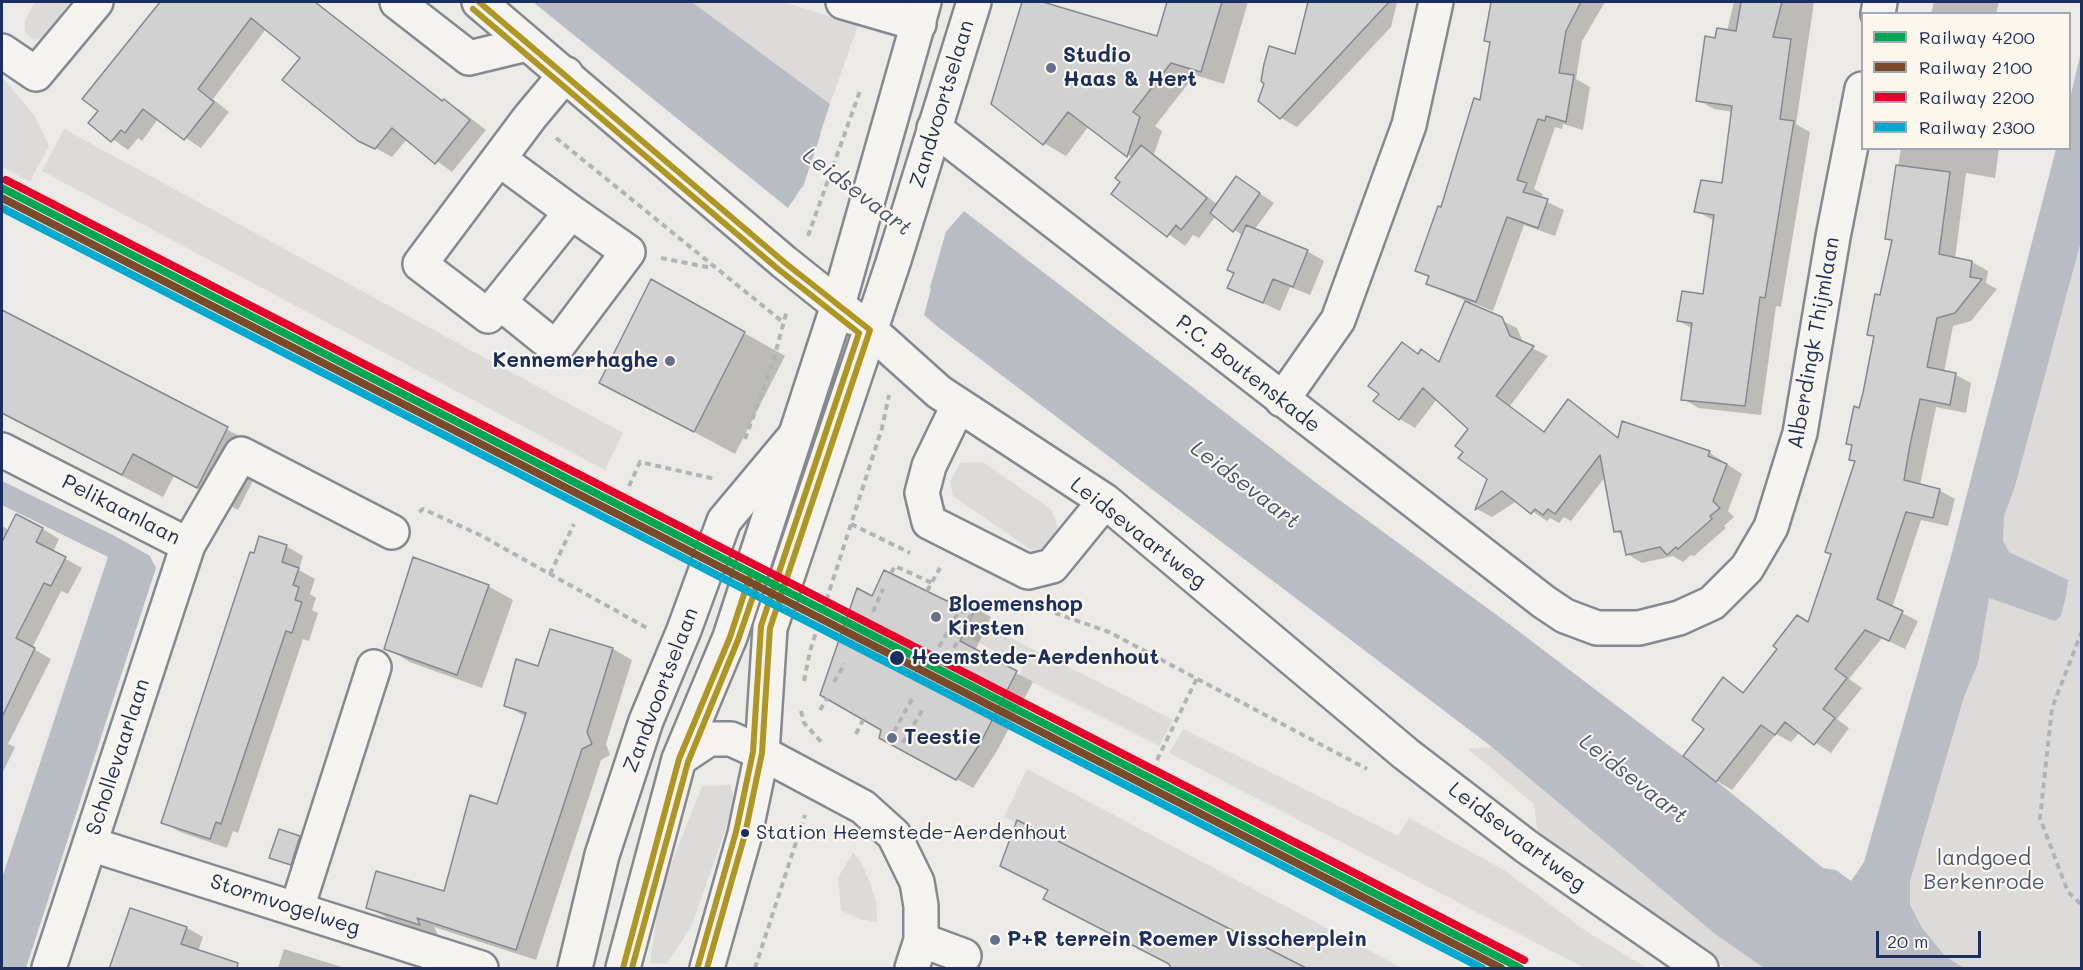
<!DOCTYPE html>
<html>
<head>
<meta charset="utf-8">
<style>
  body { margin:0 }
  #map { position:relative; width:2083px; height:970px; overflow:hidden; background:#eceae6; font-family:Mali,sans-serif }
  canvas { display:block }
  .frame { position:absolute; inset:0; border:3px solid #1b2f5e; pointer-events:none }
  .legend { position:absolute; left:1861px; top:12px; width:210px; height:138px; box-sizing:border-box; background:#fbf7ec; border:2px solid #a1a7b3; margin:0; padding:8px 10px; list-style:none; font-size:18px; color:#1b2f5e }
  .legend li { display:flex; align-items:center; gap:12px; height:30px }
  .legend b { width:30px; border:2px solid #a1a7b3 }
  .scale { position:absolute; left:1876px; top:931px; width:105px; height:27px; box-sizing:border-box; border:3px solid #1b2f5e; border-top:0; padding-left:8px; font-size:18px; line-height:21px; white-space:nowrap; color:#1b2f5e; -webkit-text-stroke:4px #fbf7ec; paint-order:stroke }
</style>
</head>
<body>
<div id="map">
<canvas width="2083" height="970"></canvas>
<div class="frame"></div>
<ul class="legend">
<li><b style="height:8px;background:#00a651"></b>Railway 4200</li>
<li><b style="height:8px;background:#7a4b2a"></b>Railway 2100</li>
<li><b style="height:8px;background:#e4002b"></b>Railway 2200</li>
<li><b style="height:8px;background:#00a9ce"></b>Railway 2300</li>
</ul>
<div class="scale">20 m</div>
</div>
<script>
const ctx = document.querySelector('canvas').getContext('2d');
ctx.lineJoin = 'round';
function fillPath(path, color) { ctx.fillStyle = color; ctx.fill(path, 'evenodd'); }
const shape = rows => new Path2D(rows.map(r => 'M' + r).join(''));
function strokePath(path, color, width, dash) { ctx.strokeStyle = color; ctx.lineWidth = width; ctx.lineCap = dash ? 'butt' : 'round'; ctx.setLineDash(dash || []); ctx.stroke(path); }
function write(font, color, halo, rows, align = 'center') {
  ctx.font = font + ' Mali,sans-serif'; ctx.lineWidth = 4.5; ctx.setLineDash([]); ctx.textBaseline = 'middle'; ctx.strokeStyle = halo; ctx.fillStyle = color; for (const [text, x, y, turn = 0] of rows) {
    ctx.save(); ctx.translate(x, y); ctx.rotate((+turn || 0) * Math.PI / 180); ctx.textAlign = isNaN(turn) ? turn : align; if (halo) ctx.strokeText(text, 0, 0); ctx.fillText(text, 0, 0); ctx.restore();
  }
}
const green = shape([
  [35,2,70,2,49,31,38,40,32,39,25,32,25,21],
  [692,2,783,2,858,25,830,104],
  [2,77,34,115,49,146,30,182,2,167],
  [64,129,623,433,605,470,42,171],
  [2081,193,2081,968,1911,968,1864,944],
  [983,462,1052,510,1058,530,1047,548,1031,550,953,496,950,482,960,463],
  [983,624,1002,626,1001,633,1173,720,1159,746,1020,676,1023,665,973,640],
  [1183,729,1398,836,1409,818,1504,870,1587,932,1647,968,1585,968,1169,753],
  [1492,747,1715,934,1764,968,1726,968,1660,927,1538,837,1534,804,1468,749],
  [1027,769,1402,968,1305,968,1004,817],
  [730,785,735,802,692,925,667,964,650,963,660,892,702,786],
  [853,852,861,862,870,882,876,902,877,922,859,919,841,910,838,878]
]);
const water = shape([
  [533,2,692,2,830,104,820,134,945,233,964,211,1319,485,1509,624,1725,788,1823,868,1836,870,1851,881,1864,862,1951,556,2056,149,2070,148,2070,98,2081,52,2081,241,2015,486,2004,516,2003,541,2009,552,2068,580,2066,596,2061,616,2055,621,1989,598,1978,663,1964,697,1910,881,1910,905,1922,928,1945,956,1964,968,1764,968,1715,934,1492,747,938,327,924,315,931,289,802,187,788,208],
  [2,481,115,536,150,556,156,568,26,968,2,968,2,878,108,557,2,505]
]);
const pier = shape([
  [822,130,947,228,929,291,802,190]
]);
const shadow = shape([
  [162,2,316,2,444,101,460,110,486,130,452,172,407,139,392,157,359,139,302,58,266,29,213,99,229,112,201,148,158,119,142,141,138,138,128,150,90,123,100,111,85,99],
  [1024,2,1038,2,1158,38,1169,2,1248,2,1224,84,1195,75,1155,126,1162,131,1154,154,1218,205,1237,178,1274,203,1254,230,1307,251,1324,261,1310,295,1290,287,1280,311,1229,287,1235,274,1243,236,1216,216,1199,238,1193,235,1185,246,1113,193,1122,182,1133,158,1089,126,1066,156,1044,143,993,103],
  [1309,2,1397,2,1391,27,1297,127,1281,118,1265,84,1296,56],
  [1498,2,1605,2,1582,41,1576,79,1590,87,1583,130,1563,124,1562,129,1555,127,1534,189,1543,194,1541,199,1564,210,1555,236,1524,225,1493,311,1471,302,1470,305,1517,328,1524,344,1548,356,1510,406,1545,433,1569,401,1619,438,1709,452,1706,464,1710,453,1742,474,1728,511,1734,517,1724,526,1726,528,1694,556,1691,555,1683,562,1673,556,1642,563,1627,554,1624,536,1615,531,1606,476,1571,521,1564,517,1559,523,1550,518,1547,521,1517,501,1492,517,1477,509,1489,479,1465,452,1470,429,1437,399,1415,428,1400,419,1381,394,1403,344,1419,354,1422,351,1440,362,1466,301,1428,284,1430,278,1417,271,1482,102,1491,43,1486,41],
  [1734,2,1814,2,1796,124,1810,132,1781,307,1776,306,1761,415,1699,408,1683,399,1693,329,1679,321,1704,296,1715,221,1696,211,1723,185,1733,112,1714,109,1698,100,1717,40,1727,31],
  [1934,2,1999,2,1996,14,1931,14],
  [1901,148,1999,148,1995,178,1966,173,1955,259,1972,262,1988,271,1986,283,1997,289,1971,321,1953,326,1944,372,1956,375,1971,383,1966,413,1936,407,1920,485,1939,490,1955,499,1948,526,1921,520,1892,608,1918,621,1905,649,1882,638,1849,679,1862,688,1837,719,1849,728,1831,753,1800,732,1791,742,1776,734,1732,790,1717,781,1706,729,1724,679,1745,693,1809,624,1832,554,1856,462,1850,459,1853,446,1848,443,1860,409,1875,338,1869,334,1881,296,1893,241,1887,238],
  [652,281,785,356,735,454,601,382],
  [2,312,268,451,238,510,174,476,163,497,2,414],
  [2,526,9,530,43,529,59,539,53,552,82,568,68,594,61,591,32,648,51,659,8,744,15,747,2,774],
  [286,546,303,556,299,570,315,579,310,594,316,598,312,610,318,613,309,641,303,639,238,833,233,831,227,848,180,832,163,822],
  [488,586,513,600,482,688,410,662,386,648],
  [872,598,947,603,975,608,991,617,975,651,1033,682,997,751,973,788,897,746,883,729],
  [551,631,613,649,632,660,606,744,610,755,601,760,536,960,434,927,438,935,387,918,368,907,445,893,498,806,526,717,506,705,539,668],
  [280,830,308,842,299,869,271,858],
  [1002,866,1305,968,1170,964,1045,899,1049,891],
  [187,928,203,937,198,951,111,968],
  [284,949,345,968,278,968]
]);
const building = shape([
  [160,2,315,2,442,101,444,99,470,120,435,164,392,128,375,149,358,141,282,80,300,58,251,18,198,89,214,102,184,140,143,109,125,133,121,130,111,142,88,123,98,111,82,99,160,2],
  [1022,2,1043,2,1157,36,1167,2,1222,2,1201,72,1171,63,1133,112,1140,117,1127,157,1068,112,1043,145,991,104,1022,2],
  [1308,2,1389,2,1280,119,1258,101,1264,84,1261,81,1264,64,1269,46,1295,54,1308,2],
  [1491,2,1581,2,1566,31,1559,73,1574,75,1566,122,1546,116,1545,121,1538,119,1517,180,1527,183,1523,192,1548,199,1538,228,1507,217,1476,302,1426,284,1429,276,1415,271,1438,206,1441,207,1474,98,1480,100,1490,42,1484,41,1491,2],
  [1741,2,1782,2,1773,37,1791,39,1780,119,1794,121,1765,298,1760,297,1745,406,1681,400,1692,323,1677,321,1682,291,1703,294,1714,215,1694,212,1701,180,1722,183,1732,106,1696,101,1705,36,1715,38,1717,28,1736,31,1741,2],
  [1141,145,1207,198,1181,230,1176,225,1167,237,1111,194,1120,182,1115,178,1141,145],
  [1896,165,1950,172,1939,254,1972,261,1970,277,1982,279,1955,313,1937,318,1927,367,1956,373,1950,405,1920,399,1910,445,1904,480,1940,489,1933,518,1906,512,1877,599,1903,611,1889,641,1865,630,1835,669,1847,678,1823,709,1835,718,1814,745,1785,722,1775,735,1761,725,1716,782,1683,756,1704,729,1692,720,1723,677,1743,693,1777,649,1773,646,1797,615,1808,622,1831,554,1825,552,1855,461,1849,460,1852,445,1846,444,1854,406,1859,408,1863,393,1874,336,1867,335,1875,294,1880,295,1892,240,1885,239,1896,165],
  [1236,176,1260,193,1233,232,1210,213,1236,176],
  [1246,225,1308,250,1293,287,1273,279,1263,303,1227,288,1234,273,1227,270,1246,225],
  [651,279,745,332,694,432,599,383,651,279],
  [1465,301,1502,317,1510,336,1534,346,1496,396,1544,432,1568,399,1618,438,1622,421,1710,451,1708,456,1727,464,1713,501,1720,508,1710,516,1712,519,1678,549,1676,547,1667,555,1660,547,1626,555,1621,531,1614,532,1600,455,1555,514,1548,509,1543,515,1535,509,1531,514,1502,491,1475,510,1487,479,1458,458,1463,452,1455,446,1468,429,1423,388,1399,420,1373,401,1379,394,1368,386,1402,342,1418,354,1421,349,1439,362,1465,301],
  [2,310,228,427,197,488,133,454,122,475,2,413,2,310],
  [16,514,43,528,36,542,66,557,51,586,44,583,16,638,35,648,2,717,2,542,16,514],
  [259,536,287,545,282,562,299,568,293,585,299,587,295,600,302,602,292,633,286,631,221,824,216,822,210,839,161,823,250,552,254,553,259,536],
  [413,557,489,585,457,675,384,649,413,557],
  [884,570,947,601,952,595,976,607,960,641,1017,671,981,742,956,780,879,738,881,730,820,695,857,588,872,596,884,570],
  [550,629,613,648,587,732,592,744,582,749,516,950,417,918,420,925,366,908,376,871,444,891,470,795,497,804,526,713,504,706,516,659,538,666,550,629],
  [1017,820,1308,969,1171,969,1169,964,1043,899,1048,890,1000,866,1017,820],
  [279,829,300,836,291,865,269,858,279,829],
  [130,908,187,927,181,944,238,963,237,969,109,969,130,908]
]);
const path = shape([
  [556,138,784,323],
  [808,236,860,91],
  [661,258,712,268],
  [745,439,773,362,787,310],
  [629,486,640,462,715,479],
  [419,512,423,509,480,535,647,628],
  [851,524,910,553],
  [891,573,895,566,932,583],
  [550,574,574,524],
  [927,591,940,568],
  [1035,606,1109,632,1367,769],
  [873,612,883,589],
  [2082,631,2052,708,2040,818,2068,892,2082,905],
  [939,647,960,610,970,616,953,650],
  [804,681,810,651,882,428,889,395],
  [834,682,845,663],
  [912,699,892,735,904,741,923,709],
  [820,710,827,698],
  [801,711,804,723,823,744],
  [856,734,863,720],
  [1157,760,1197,678],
  [755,968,805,815]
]);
const minor = shape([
  [397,2,469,58,527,44],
  [843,2,919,24],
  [1878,14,1880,2],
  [2,51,36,74,96,2],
  [934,128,1544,602,1565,616,1597,628,1639,628,1679,618,1712,603,1747,568,1771,527,1800,433,1833,237,1862,89],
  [499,159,571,212,488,316,420,264,530,117,566,74],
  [499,302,556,348,628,252,571,212],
  [870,330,939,392,1105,501,1406,754,1527,847,1701,968],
  [1282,400,1338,320,1409,125,1436,2],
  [958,406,929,466,922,493,929,522,1028,572,1052,566,1105,501],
  [2,450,188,545],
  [762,753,863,807,894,835,917,882,921,906,921,940,912,968],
  [90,844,481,968],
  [297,908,374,667],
  [921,940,964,956],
  [49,968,188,545,241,454,392,532],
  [575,968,602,855,646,721,684,630,724,521,795,436]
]);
const major = shape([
  [479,2,784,262,854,318],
  [679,759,709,739,731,739,762,753],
  [623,968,679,759,730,637,838,305,924,2],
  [707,968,745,834,762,753,770,628,893,263,974,2]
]);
const bus1 = shape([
  [479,2,784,262,870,330,770,628,762,753,745,834,707,968],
  [623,968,679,759,730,637,750,576]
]);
const bus2 = shape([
  [473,9,778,269,859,333,761,626,753,752,736,832,698,966],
  [632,968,688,762,738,640,759,579]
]);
const rail1 = shape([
  [2,188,1520,968]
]);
const rail2 = shape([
  [2,198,1501,968]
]);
const rail3 = shape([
  [6,180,1524,960]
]);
const rail4 = shape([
  [2,208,1482,968]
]);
const markers = [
  [1051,68,6,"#64708e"],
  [670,361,6,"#64708e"],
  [936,617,6,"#64708e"],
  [897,658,8,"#1b2f5e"],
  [892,738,6,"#64708e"],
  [745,833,5,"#1b2f5e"],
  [995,940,6,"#64708e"]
];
const busNames = [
  ["Station Heemstede-Aerdenhout",756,833]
];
const poiNames = [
  ["Studio",1063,56],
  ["Haas & Hert",1063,80],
  ["Kennemerhaghe",658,361,"right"],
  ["Bloemenshop",948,605],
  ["Kirsten",948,629],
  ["Teestie",904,738],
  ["P+R terrein Roemer Visscherplein",1007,940]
];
const streetNames = [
  ["Zandvoortselaan",942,104,-73],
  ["Alberdingk Thijmlaan",1814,343,-80],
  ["P.C. Boutenskade",1248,374,38],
  ["Pelikaanlaan",121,510,27],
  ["Leidsevaartweg",1138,533,38],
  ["Zandvoortselaan",661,690,-69],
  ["Schollevaarlaan",118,757,-72],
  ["Leidsevaartweg",1517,837,37],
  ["Stormvogelweg",285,905,18]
];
const stopNames = [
  ["Heemstede-Aerdenhout",911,658]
];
const parkNames = [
  ["landgoed",1984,859],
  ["Berkenrode",1984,883]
];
const waterNames = [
  ["Leidsevaart",857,192,37],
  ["Leidsevaart",1245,485,37],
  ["Leidsevaart",1633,779,38]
];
fillPath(green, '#dcdbd9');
fillPath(water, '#b9bcc3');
fillPath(pier, '#eceae6');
fillPath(shadow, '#0003');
fillPath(building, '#d2d1d1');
strokePath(building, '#85888f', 1.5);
strokePath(minor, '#85888f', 38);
strokePath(major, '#85888f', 38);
strokePath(path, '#b1b3b6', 4, [6, 4.5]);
strokePath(minor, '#f4f3ef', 33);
strokePath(major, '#f4f3ef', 33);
strokePath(bus1, '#af9521', 6);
strokePath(bus2, '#af9521', 6);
strokePath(rail1, '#00a651', 8);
strokePath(rail2, '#7a4b2a', 8);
strokePath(rail3, '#e4002b', 8);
strokePath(rail4, '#00a9ce', 8);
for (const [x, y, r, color] of markers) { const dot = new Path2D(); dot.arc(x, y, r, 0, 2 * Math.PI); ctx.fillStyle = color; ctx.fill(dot); strokePath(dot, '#fbf7ec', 2); }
write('20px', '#1b2f5e', '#fbf7ec', busNames, 'left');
write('bold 21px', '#1b2f5e', '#fbf7ec', poiNames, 'left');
write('21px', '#1b2f5e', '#fbf7ec', streetNames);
write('bold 21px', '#1b2f5e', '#fbf7ec', stopNames, 'left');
write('21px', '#48577a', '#fbf7ec', parkNames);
write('italic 22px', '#445378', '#fbf7ec', waterNames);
</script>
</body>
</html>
